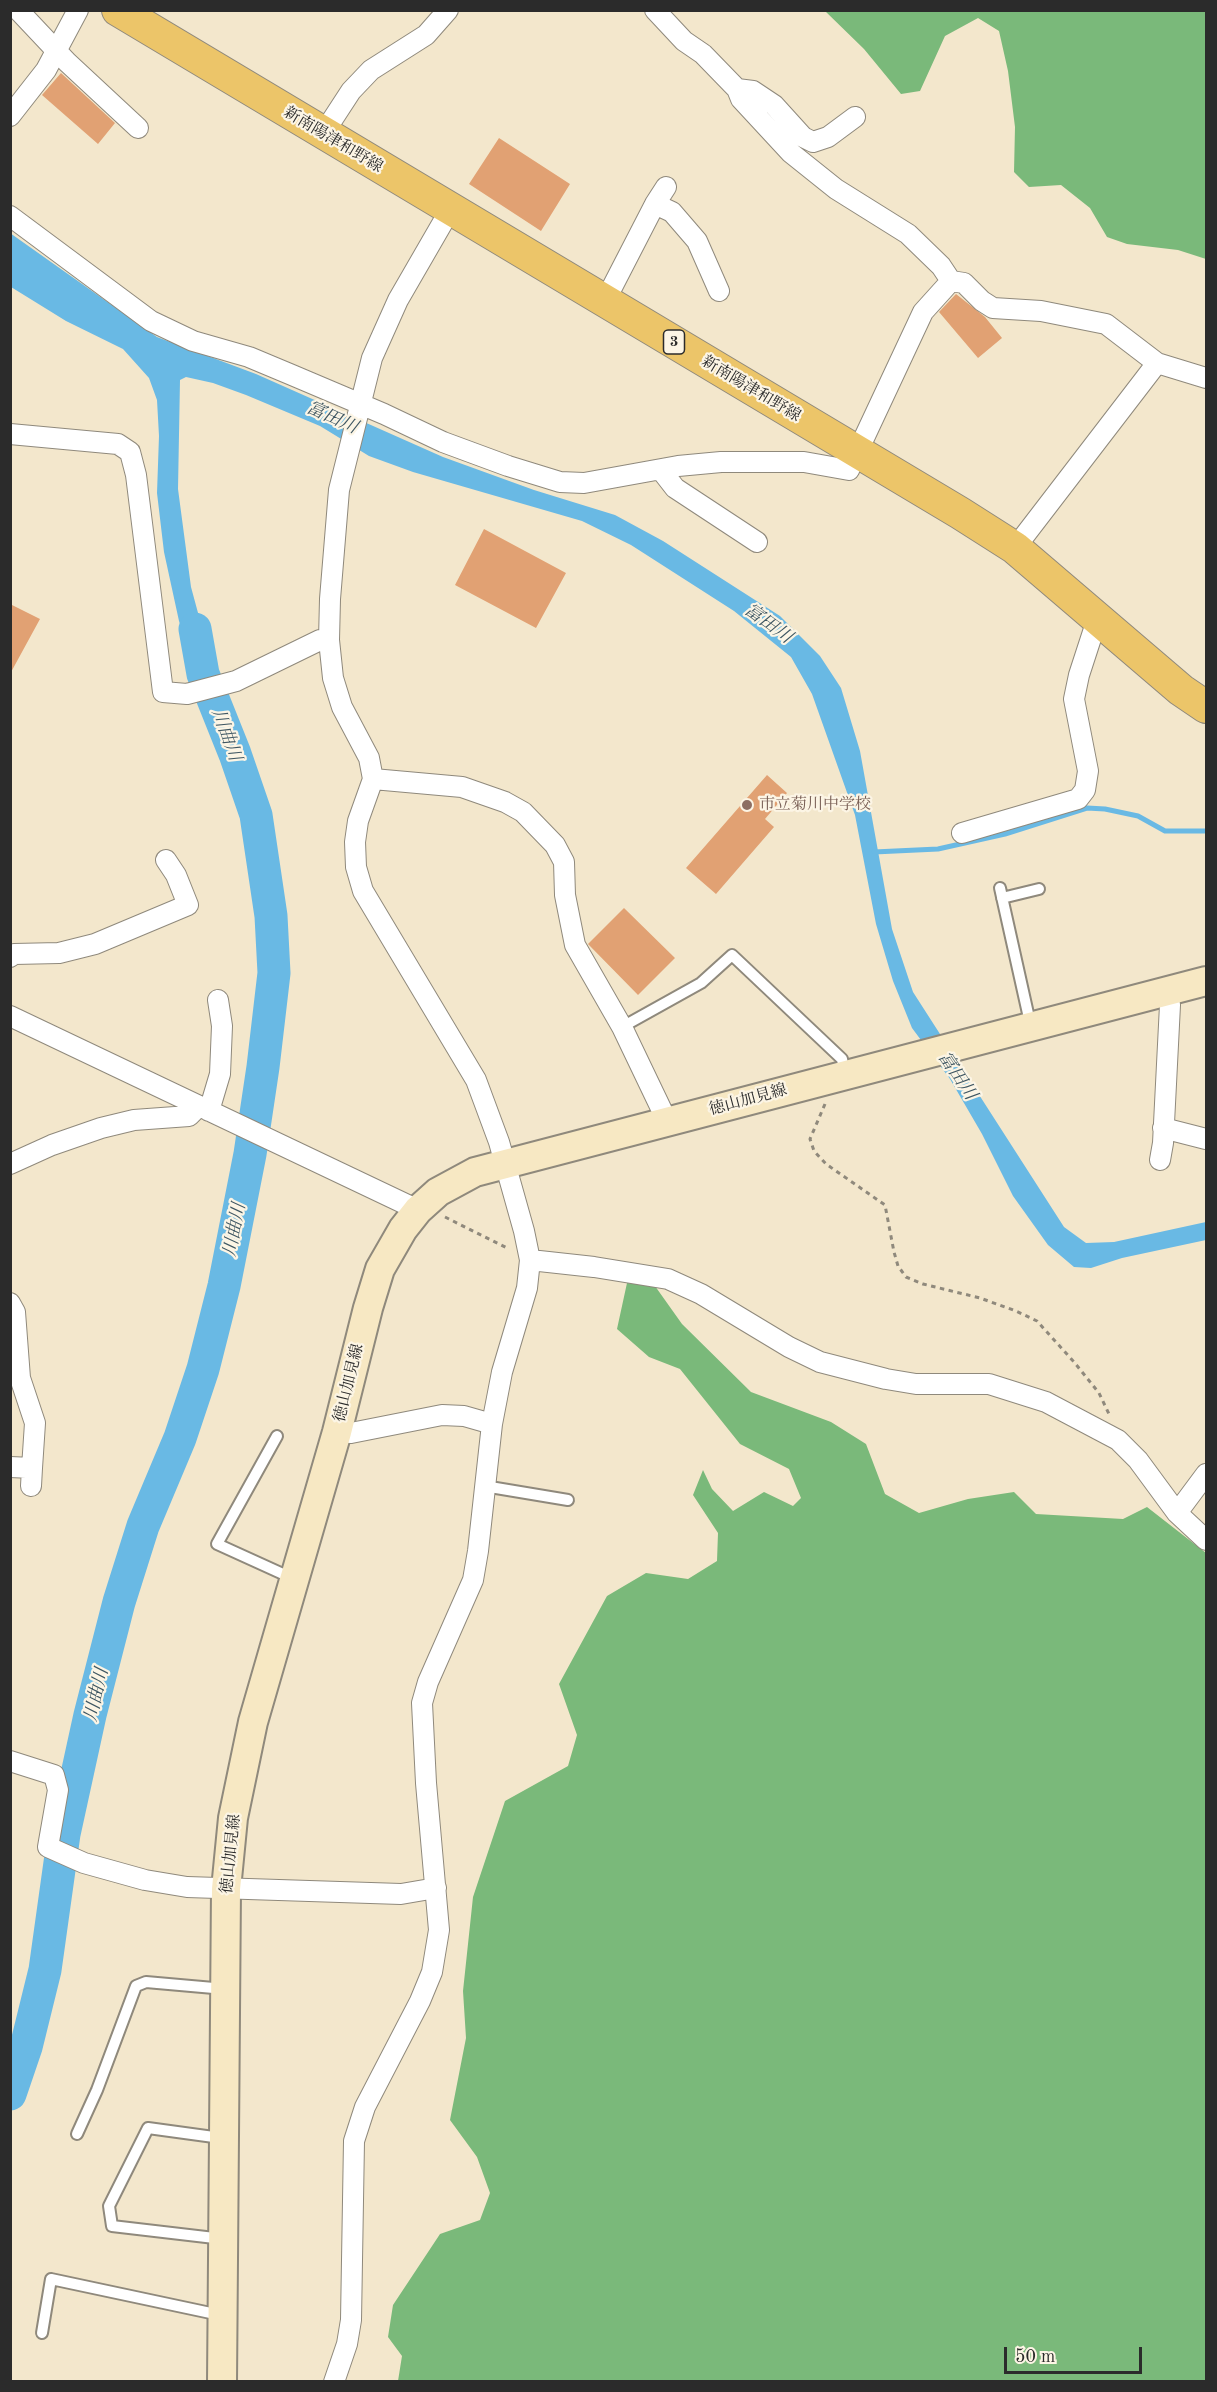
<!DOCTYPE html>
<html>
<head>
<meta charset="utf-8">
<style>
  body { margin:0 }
  #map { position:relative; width:1217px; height:2392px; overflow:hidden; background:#f3e7cc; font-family:"Old Standard TT",serif }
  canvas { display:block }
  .frame { position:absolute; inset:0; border:12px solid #2b2b2b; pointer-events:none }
  .scale { position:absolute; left:1004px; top:2347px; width:138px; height:27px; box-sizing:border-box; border:3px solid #2b2b2b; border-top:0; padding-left:8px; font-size:18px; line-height:21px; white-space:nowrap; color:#2b2b2b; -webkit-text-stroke:4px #fcf5e5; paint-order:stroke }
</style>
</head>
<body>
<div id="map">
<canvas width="1217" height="2392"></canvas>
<div class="frame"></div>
<div class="scale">50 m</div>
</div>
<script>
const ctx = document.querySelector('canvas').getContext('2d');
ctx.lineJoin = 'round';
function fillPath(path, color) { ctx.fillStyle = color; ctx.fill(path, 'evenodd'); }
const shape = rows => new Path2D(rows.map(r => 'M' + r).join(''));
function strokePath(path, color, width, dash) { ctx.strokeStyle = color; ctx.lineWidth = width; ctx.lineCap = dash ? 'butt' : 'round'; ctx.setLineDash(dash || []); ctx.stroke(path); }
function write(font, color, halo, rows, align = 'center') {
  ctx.font = font + ' "Old Standard TT","Noto Serif JP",serif'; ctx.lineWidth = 4.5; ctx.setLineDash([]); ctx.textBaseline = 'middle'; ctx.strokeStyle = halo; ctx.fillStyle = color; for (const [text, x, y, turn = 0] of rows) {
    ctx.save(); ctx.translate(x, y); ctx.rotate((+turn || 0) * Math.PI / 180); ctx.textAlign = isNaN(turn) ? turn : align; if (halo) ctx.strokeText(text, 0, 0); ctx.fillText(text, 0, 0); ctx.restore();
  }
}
const forest = shape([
  [825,11,1206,11,1206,259,1178,250,1127,244,1107,237,1090,208,1061,185,1029,187,1014,172,1015,127,1008,71,999,31,978,18,945,36,920,91,901,94,864,49],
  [627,1283,655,1286,682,1324,751,1392,831,1422,866,1444,885,1494,919,1513,968,1499,1014,1492,1036,1514,1123,1519,1147,1507,1206,1553,1206,2381,398,2381,402,2356,388,2337,393,2305,440,2234,480,2220,490,2193,477,2157,450,2120,466,2038,463,1991,473,1897,505,1801,568,1766,577,1735,559,1684,607,1596,646,1573,688,1579,717,1561,718,1533,693,1495,703,1470,712,1489,733,1511,764,1492,793,1506,801,1498,789,1469,740,1444,680,1369,649,1357,617,1329]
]);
const water = shape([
  [10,233,157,337,256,374,443,457,534,490,615,515,663,541,780,616,820,656,841,688,860,751,892,929,913,992,1064,1227,1086,1243,1114,1242,1206,1222,1206,1240,1122,1258,1091,1268,1074,1267,1048,1245,1013,1196,982,1134,950,1079,912,1028,893,981,876,924,855,815,812,694,791,657,734,611,631,545,582,521,413,472,369,456,320,426,246,395,213,383,186,377,180,380,178,489,191,587,214,672,197,675,179,621,164,552,157,493,159,436,157,400,149,378,123,349,66,321,11,287]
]);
const stream = shape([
  [874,852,938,849,1005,834,1087,808,1105,809,1138,816,1165,831,1206,831]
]);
const river = shape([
  [10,2094,26,2047,45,1970,64,1834,90,1715,119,1602,143,1526,180,1438,203,1369,224,1286,250,1154,263,1067,274,973,271,916,256,815,235,754,203,674,195,629]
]);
const building = shape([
  [61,73,115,123,98,144,42,95],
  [499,138,570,184,541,231,469,184],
  [956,294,985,317,1002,338,978,358,939,312],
  [484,529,566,573,536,628,455,585],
  [10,604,40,619,10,674],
  [767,775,787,793,765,819,774,827,716,894,686,868],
  [624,908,675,958,638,995,588,944]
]);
const path = shape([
  [825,1104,810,1139,814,1151,826,1164,885,1205,894,1252,898,1266,906,1277,923,1284,980,1298,1016,1311,1037,1321,1074,1362,1099,1393,1109,1414],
  [445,1217,509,1249]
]);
const lane = shape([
  [1000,888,1031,1027],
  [1002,898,1039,889],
  [622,1027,701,983,732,955,842,1059,845,1074],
  [277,1436,217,1544,294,1579],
  [484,1486,568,1500],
  [77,2134,97,2090,136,1986,146,1982,225,1989],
  [221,2138,148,2128,109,2206,112,2226,223,2239],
  [42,2333,51,2279,220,2315]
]);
const street = shape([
  [18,10,67,62,138,128],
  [655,10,684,41,703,54,737,89,741,99,791,153,836,189,908,234,941,266,951,281],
  [737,89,753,91,774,105,803,137,813,142,828,137,855,117],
  [10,116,46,70,78,10],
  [323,134,351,91,371,70,426,35,448,10],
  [655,204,672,212,697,241,719,291],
  [10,216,151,321,193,341,249,357,292,375,384,414,443,442,508,466,560,482,584,483,678,466,721,462,804,462,849,470,923,312,951,281],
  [951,281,964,283,982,301,993,308,1041,311,1106,324,1157,363,1206,378],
  [605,301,655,204,666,187],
  [10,434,118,444,130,452,136,475,163,692,187,694,236,681,320,640,329,640],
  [661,470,675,488,757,542],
  [1015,548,1157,363],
  [373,779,462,787,505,802,523,812,555,845,564,862,565,895,575,945,622,1027,667,1121],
  [962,833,1078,799,1085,790,1088,771,1074,699,1079,675,1093,632,1101,623],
  [10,957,14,954,59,953,95,944,188,905,176,875,166,860],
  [10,1016,418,1210],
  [209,1111,220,1074,222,1026,218,1000],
  [1163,1128,1206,1139],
  [1160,1160,1163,1143,1170,1005,1167,992],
  [10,1164,52,1145,101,1128,134,1120,189,1116,199,1106],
  [530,1260,594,1267,668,1279,701,1294,789,1347,820,1362,886,1379,916,1384,989,1384,1046,1402,1118,1440,1138,1460,1177,1513,1206,1540],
  [10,1303,15,1312,20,1378,35,1423,32,1468],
  [337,1432,351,1433,442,1415,464,1416,492,1424],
  [10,1467,32,1468,31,1486],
  [1177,1513,1206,1474],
  [10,1761,54,1775,58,1790,48,1847,84,1863,145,1880,187,1887,401,1894,436,1888],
  [334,2382,347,2344,351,2320,354,2141,365,2107,420,2001,432,1972,439,1930,426,1783,422,1703,428,1682,473,1580,478,1551,492,1424,502,1372,527,1288,530,1260,524,1231,499,1142,476,1080,363,891,356,867,355,842,358,821,373,779,369,758,342,707,333,678,329,640,330,599,339,490,372,358,398,300,450,210]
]);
const secondary = shape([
  [222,2382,226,1889,233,1818,253,1722,337,1432,368,1308,380,1269,403,1229,418,1210,438,1192,475,1172,1206,981]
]);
const primary = shape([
  [118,10,960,513,1015,548,1181,690,1206,707]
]);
const markers = [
  [747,805,6,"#8d6e63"]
];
const shields = [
  [674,342,21]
];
const shieldNames = [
  ["3",674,342]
];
const streetNames = [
  ["新南陽津和野線",333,140,31],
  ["新南陽津和野線",751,389,31],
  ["徳山加見線",748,1100,-15],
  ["徳山加見線",349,1383,-76],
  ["徳山加見線",231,1854,-84]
];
const educationNames = [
  ["市立菊川中学校",759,805]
];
const waterNames = [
  ["富田川",332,418,24],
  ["富田川",768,624,36],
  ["川曲川",226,735,70],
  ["富田川",957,1076,56],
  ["川曲川",235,1230,-79],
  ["川曲川",97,1695,-77]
];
fillPath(forest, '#7ab97a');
fillPath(water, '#69b9e4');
strokePath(stream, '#69b9e4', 5);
strokePath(river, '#69b9e4', 33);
fillPath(building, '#e1a173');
strokePath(lane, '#8f897c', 14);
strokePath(street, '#8f897c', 22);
strokePath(secondary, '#8f897c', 32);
strokePath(primary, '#8f897c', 34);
strokePath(path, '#8f897c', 3, [4.5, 4.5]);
strokePath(lane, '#fff', 10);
strokePath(street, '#fff', 20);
strokePath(secondary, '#f7e8c3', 28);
strokePath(primary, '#ecc569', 32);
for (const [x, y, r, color] of markers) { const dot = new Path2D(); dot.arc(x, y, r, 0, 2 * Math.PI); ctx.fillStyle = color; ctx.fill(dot); strokePath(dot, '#fcf5e5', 2); }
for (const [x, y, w] of shields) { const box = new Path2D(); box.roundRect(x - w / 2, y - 12, w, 24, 4.5); ctx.fillStyle = '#fcf5e5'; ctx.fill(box); strokePath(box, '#2b2b2b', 1.5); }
write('bold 15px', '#2b2b2b', null, shieldNames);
write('16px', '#2b2b2b', '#fcf5e5', streetNames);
write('16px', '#785e54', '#fcf5e5', educationNames, 'left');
write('italic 18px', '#3e5662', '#fcf5e5', waterNames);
</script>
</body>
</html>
